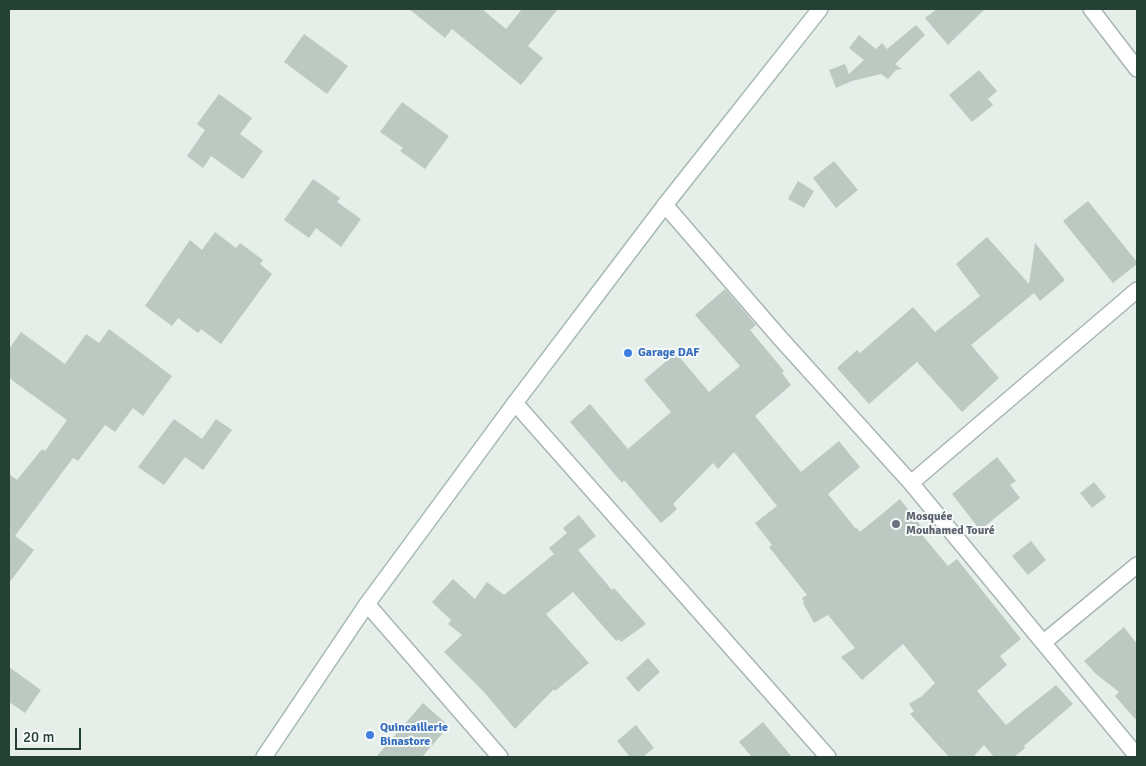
<!DOCTYPE html>
<html>
<head>
<meta charset="utf-8">
<style>
  body { margin:0 }
  #map { position:relative; width:1146px; height:766px; overflow:hidden; background:#e6eee9; font-family:Signika,sans-serif }
  canvas { display:block }
  .frame { position:absolute; inset:0; border:10px solid #254035; pointer-events:none }
  .scale { position:absolute; left:15px; top:728px; width:66px; height:22px; box-sizing:border-box; border:2px solid #254035; border-top:0; padding-left:6px; font-size:15px; line-height:18px; white-space:nowrap; color:#254035; -webkit-text-stroke:4px #f6faf8; paint-order:stroke }
</style>
</head>
<body>
<div id="map">
<canvas width="1146" height="766"></canvas>
<div class="frame"></div>
<div class="scale">20 m</div>
</div>
<script>
const ctx = document.querySelector('canvas').getContext('2d');
ctx.lineJoin = 'round';
function fillPath(path, color) { ctx.fillStyle = color; ctx.fill(path, 'evenodd'); }
const shape = rows => new Path2D(rows.map(r => 'M' + r).join(''));
function strokePath(path, color, width, dash) { ctx.strokeStyle = color; ctx.lineWidth = width; ctx.lineCap = dash ? 'butt' : 'round'; ctx.setLineDash(dash || []); ctx.stroke(path); }
function write(font, color, halo, rows, align = 'center') {
  ctx.font = font + ' Signika,sans-serif'; ctx.lineWidth = 4; ctx.setLineDash([]); ctx.textBaseline = 'middle'; ctx.strokeStyle = halo; ctx.fillStyle = color; for (const [text, x, y, turn = 0] of rows) {
    ctx.save(); ctx.translate(x, y); ctx.rotate((+turn || 0) * Math.PI / 180); ctx.textAlign = isNaN(turn) ? turn : align; if (halo) ctx.strokeText(text, 0, 0); ctx.fillText(text, 0, 0); ctx.restore();
  }
}
const building = shape([
  [409,9,482,9,506,29,522,9,558,9,528,46,543,58,521,85,452,29,445,38],
  [937,9,985,9,948,45,925,18],
  [916,25,925,35,895,64,902,69,896,70,888,79,881,74,852,81,836,88,829,70,845,64,849,74,864,60,849,48,859,35,876,49,882,43,887,49],
  [304,34,348,66,327,94,284,62],
  [979,70,997,91,988,99,993,105,972,122,949,95],
  [219,94,252,118,240,134,263,151,243,179,211,156,203,168,187,156,205,130,197,124],
  [402,102,449,136,425,169,400,151,403,148,380,132],
  [834,161,858,190,836,208,813,178],
  [313,179,340,198,337,202,361,219,341,247,316,228,309,238,284,220],
  [798,181,814,191,804,208,788,199],
  [1088,201,1137,262,1137,264,1113,283,1063,221],
  [215,232,236,248,240,243,263,260,260,264,272,274,221,344,201,329,198,333,178,318,172,326,145,306,190,240,202,250],
  [987,237,1029,284,1035,243,1065,280,1040,301,1034,293,971,345,999,378,962,412,917,362,869,404,837,368,857,350,860,353,913,307,935,332,980,296,956,264],
  [725,289,756,325,750,330,784,371,782,373,791,385,755,416,801,472,839,441,860,467,828,494,856,529,857,528,860,532,900,499,921,526,917,529,948,566,957,559,1021,639,1000,656,1007,665,977,691,1006,725,1056,685,1073,704,1024,746,1025,748,1014,757,994,757,984,745,973,757,949,757,910,714,914,711,909,704,922,696,935,683,903,644,862,680,841,657,855,648,828,615,814,623,803,603,804,602,802,598,807,595,769,547,772,545,755,523,777,506,734,452,718,469,713,463,673,504,677,509,661,523,624,480,622,483,570,422,590,404,628,449,671,412,644,380,676,353,709,392,740,366,695,315],
  [109,329,172,376,143,416,133,408,115,432,105,425,78,461,73,458,15,536,34,550,9,583,9,474,17,480,42,449,45,451,67,420,9,378,9,349,21,332,65,364,86,334,99,343],
  [174,419,202,439,216,419,232,430,203,470,185,457,164,485,138,467],
  [997,457,1016,481,1010,485,1020,498,980,530,952,494],
  [1094,482,1106,497,1092,508,1080,493],
  [579,515,596,536,578,550,612,590,614,588,646,624,621,642,619,639,616,641,573,592,546,614,589,663,555,691,554,689,515,729,484,692,444,652,462,635,448,624,451,620,432,602,453,579,475,599,487,582,504,595,554,554,549,548,567,533,563,528],
  [1031,541,1046,560,1028,575,1012,556],
  [1124,627,1137,644,1137,721,1115,696,1119,692,1096,674,1084,661],
  [648,658,660,672,638,692,626,678],
  [9,667,41,690,25,713,9,702],
  [423,703,449,726,422,757,376,757],
  [763,722,792,757,752,757,739,742],
  [636,725,654,748,643,757,630,757,617,741]
]);
const street = shape([
  [1091,9,1137,69],
  [665,205,780,338,911,483,1137,756],
  [515,403,828,757],
  [911,483,1137,290],
  [367,604,500,757],
  [1044,642,1137,565]
]);
const secondary = shape([
  [264,757,367,604,515,403,665,205,820,9]
]);
const markers = [
  [628,353,5,"#3f7fe0"],
  [896,524,5,"#6b7280"],
  [370,735,5,"#3f7fe0"]
];
const shopNames = [
  ["Garage DAF",638,353],
  ["Quincaillerie",380,728],
  ["Binastore",380,742]
];
const worshipNames = [
  ["Mosquée",906,517],
  ["Mouhamed Touré",906,531]
];
fillPath(building, '#bbc9c2');
strokePath(street, '#a8b6af', 18);
strokePath(secondary, '#a4baaf', 18);
strokePath(street, '#fff', 15);
strokePath(secondary, '#fff', 15);
for (const [x, y, r, color] of markers) { const dot = new Path2D(); dot.arc(x, y, r, 0, 2 * Math.PI); ctx.fillStyle = color; ctx.fill(dot); strokePath(dot, '#f6faf8', 2); }
write('bold 12px', '#366cbe', '#f6faf8', shopNames, 'left');
write('bold 12px', '#5b616d', '#f6faf8', worshipNames, 'left');
</script>
</body>
</html>
